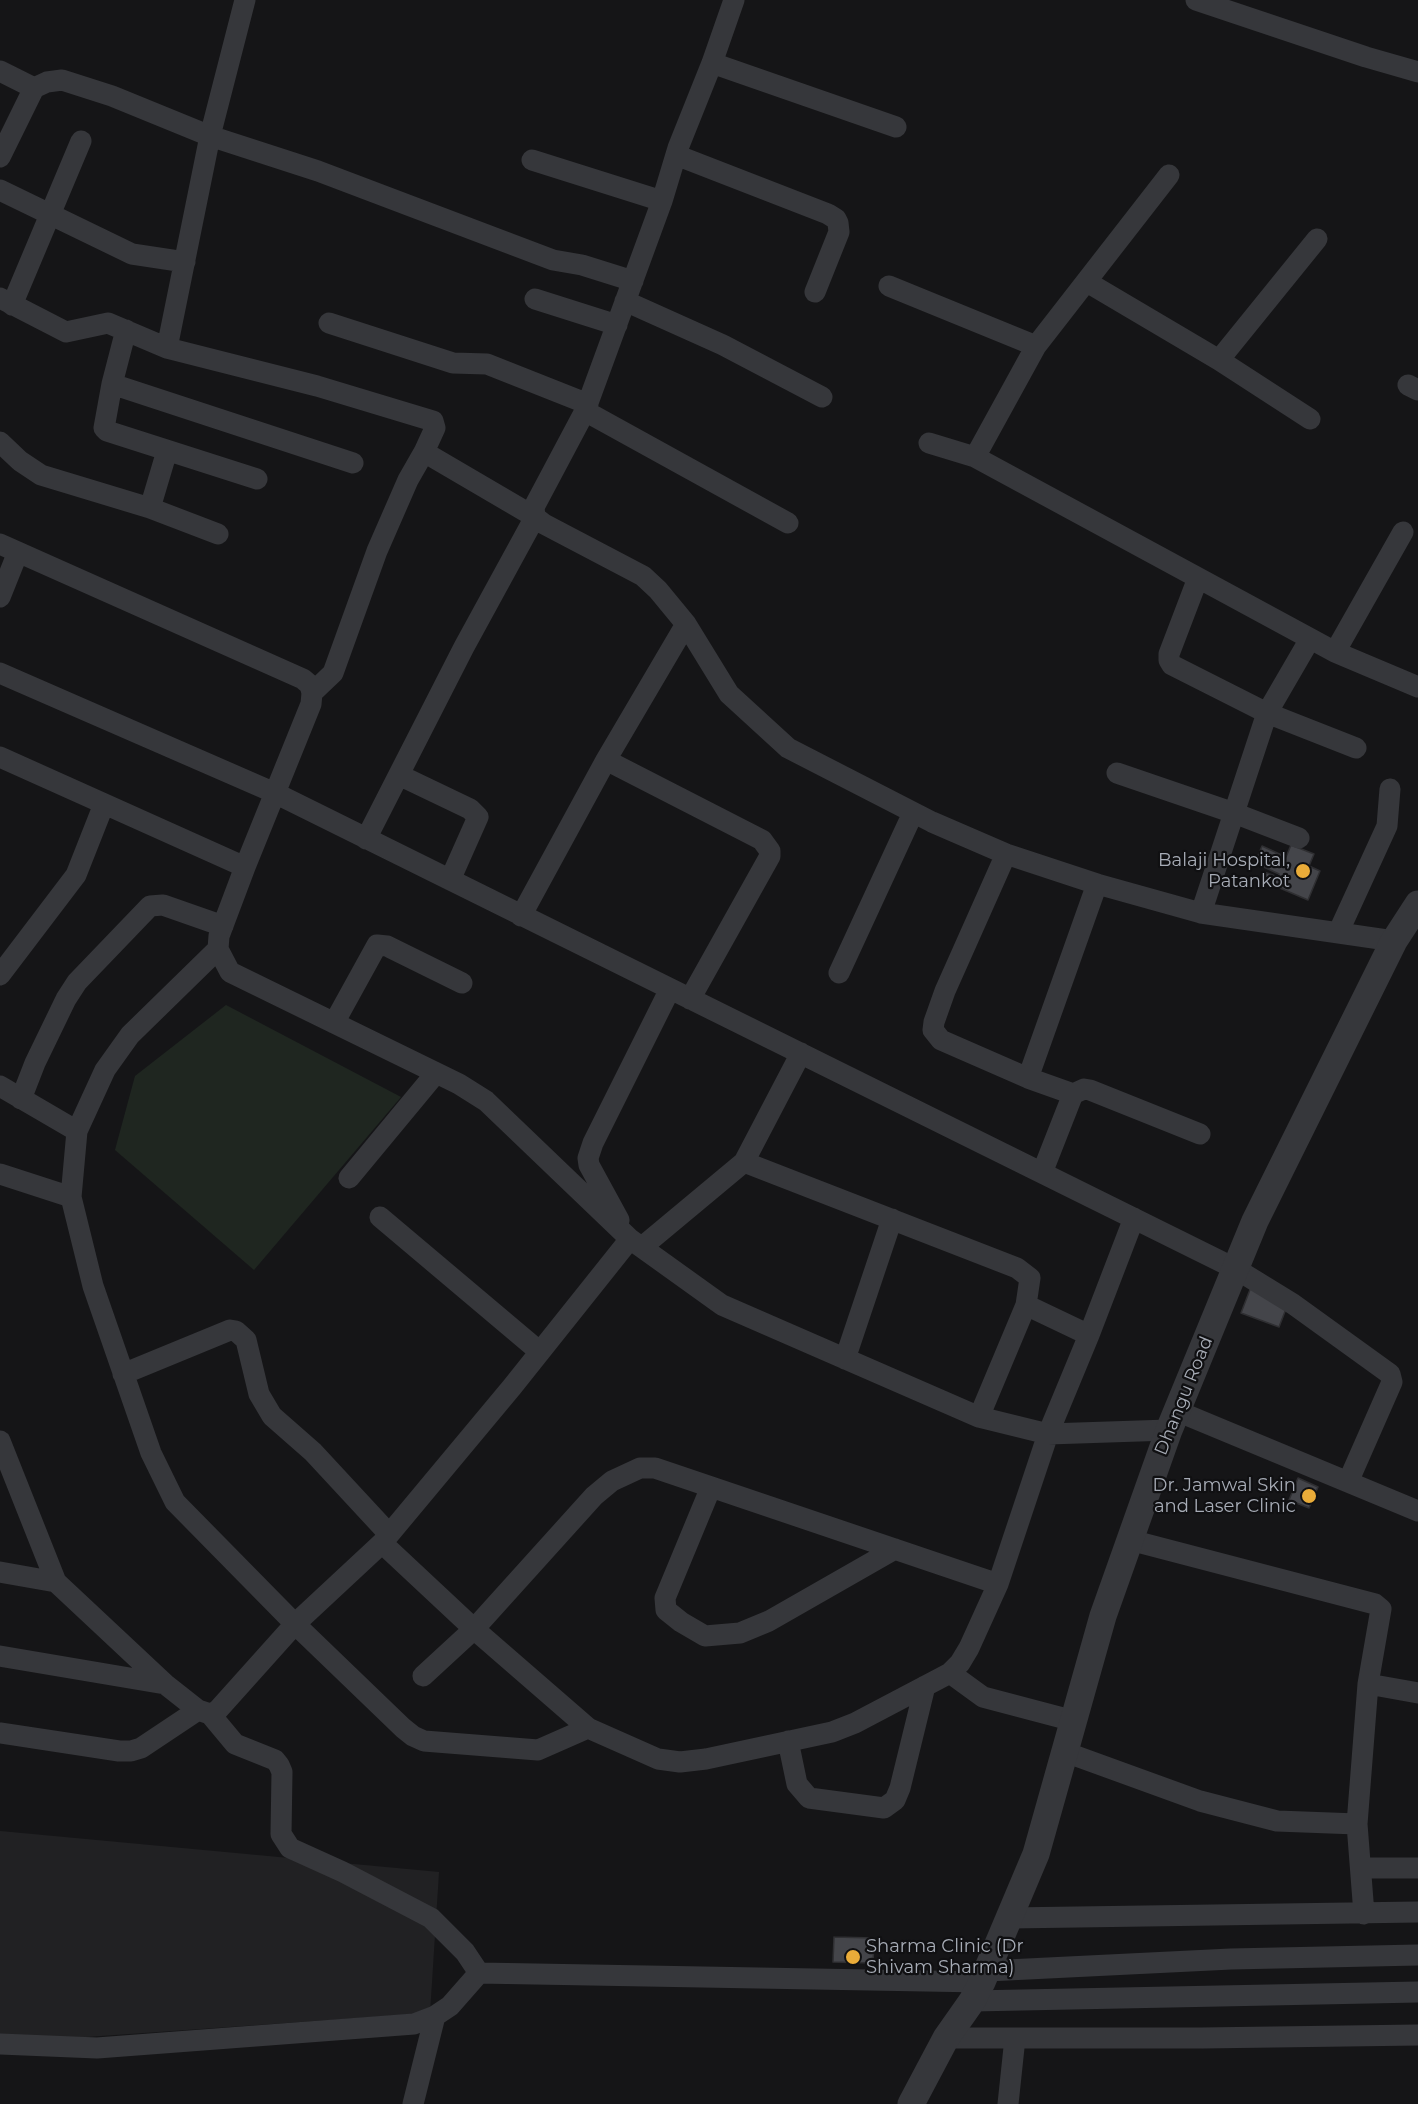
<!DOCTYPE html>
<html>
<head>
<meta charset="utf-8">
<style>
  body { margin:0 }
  canvas { display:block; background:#151517 }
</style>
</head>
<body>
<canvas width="1418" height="2104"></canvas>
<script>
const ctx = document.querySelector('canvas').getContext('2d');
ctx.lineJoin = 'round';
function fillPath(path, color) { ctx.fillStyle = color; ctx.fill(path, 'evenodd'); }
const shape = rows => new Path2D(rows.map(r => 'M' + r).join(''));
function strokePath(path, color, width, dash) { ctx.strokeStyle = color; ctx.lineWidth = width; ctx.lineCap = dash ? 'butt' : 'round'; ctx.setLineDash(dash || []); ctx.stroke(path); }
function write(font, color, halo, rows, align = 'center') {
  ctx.font = font + ' Montserrat,sans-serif'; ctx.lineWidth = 4.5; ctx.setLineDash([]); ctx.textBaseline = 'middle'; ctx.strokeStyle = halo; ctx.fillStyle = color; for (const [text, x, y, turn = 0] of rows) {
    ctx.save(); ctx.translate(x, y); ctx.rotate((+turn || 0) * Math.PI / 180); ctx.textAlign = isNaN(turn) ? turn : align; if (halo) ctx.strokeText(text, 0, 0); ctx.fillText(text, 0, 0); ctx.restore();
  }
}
const built = shape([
  [0,1831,439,1872,430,2013,0,2043]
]);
const green = shape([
  [226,1005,401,1097,254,1270,115,1150,135,1076]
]);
const building = shape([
  [1291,845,1314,854,1309,866,1320,871,1308,900,1261,880,1264,872,1278,877,1279,874,1255,863,1262,846,1286,857,1291,845],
  [1251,1287,1289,1301,1279,1327,1241,1313,1251,1287],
  [1298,1478,1318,1487,1309,1508,1289,1500,1298,1478],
  [834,1937,874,1938,873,1963,833,1962,834,1937]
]);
const minor = shape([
  [245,0,210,136,167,348,317,386,433,421,435,428,424,452,535,517,464,647,366,839],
  [734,0,712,63,678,148,662,201,585,411,534,507,535,517,544,524,643,576,658,590,686,624,729,694,788,748,932,822,1006,854,1097,884,1201,913,1394,941],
  [1196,0,1366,57,1418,72],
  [712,63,896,127],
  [0,71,34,88],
  [676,155,828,214,836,219,838,223,839,232,815,292],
  [0,157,34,88,47,82,62,80,112,96,210,136,318,171,553,260,582,265,633,281],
  [532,160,662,201],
  [0,190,132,254,185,262],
  [1087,282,1219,360,1310,419],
  [889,286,1036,346],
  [0,298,66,332,108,323,167,348],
  [535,299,617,325],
  [625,301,723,345,822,397],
  [12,305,81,141],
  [329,323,453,363,487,364,588,404],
  [126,330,112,384,104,428,107,431,257,479],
  [1219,360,1317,239],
  [112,384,353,463],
  [1408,385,1418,390],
  [585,411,788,523],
  [0,442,20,461,41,475,150,508,218,534],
  [929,443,975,457,1335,652,1418,687],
  [975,457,1036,346,1169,175],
  [150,508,167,451],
  [0,544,303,679,310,685,312,693,311,704,245,867,219,936,218,949,230,972,459,1084,486,1101,630,1239],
  [1198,578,1169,654,1169,660,1172,665,1267,713,1356,748],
  [0,597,18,552],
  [1335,652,1403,532],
  [0,673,275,793,1236,1269,1293,1304,1390,1374,1392,1382,1348,1482],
  [312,693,333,673,377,551,408,480,424,452],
  [0,757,245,867],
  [606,760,762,840,770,851,770,856,690,999],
  [1117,773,1234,813,1299,838],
  [399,775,470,809,478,817,450,880],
  [1006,854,945,991,934,1022,933,1030,941,1040,1028,1078,1073,1094,1042,1173],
  [1201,913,1267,713,1310,639],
  [521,916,606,760,686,624],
  [1338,933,1387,826,1390,789],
  [839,973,913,813],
  [0,975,76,875,104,804],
  [334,1023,377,945,387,946,462,983],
  [801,1053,744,1162,1017,1268,1030,1278,1026,1305,979,1417],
  [1028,1078,1097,884],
  [0,1086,77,1131],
  [1073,1094,1084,1089,1090,1090,1200,1134],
  [21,1099,35,1063,66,999,77,982,150,906,163,905,223,926],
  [0,1174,71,1197,77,1131,105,1070,130,1035,218,949],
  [349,1178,436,1073],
  [71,1197,93,1286,151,1453,175,1502,295,1624,403,1728,413,1736,424,1741,538,1750,588,1728],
  [380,1217,540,1352],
  [619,1220,589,1165,588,1158,593,1143,670,989],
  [642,1247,744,1162],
  [1026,1305,1089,1335],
  [845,1359,892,1219],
  [123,1374,230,1330,236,1331,246,1340,259,1394,272,1416,313,1452,389,1534],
  [1177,1411,1418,1511],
  [0,1441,56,1582,165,1684,198,1710,210,1714,217,1711,295,1624,382,1543,512,1387,630,1239,722,1305,979,1417,1048,1434,1169,1430],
  [711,1487,665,1598,666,1610,681,1622,705,1636,740,1633,769,1621,895,1549],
  [1130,1540,1375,1604,1381,1609,1368,1684,1357,1824,1364,1914],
  [382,1543,474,1629,588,1728,658,1759,680,1762,706,1759,832,1732,855,1723,950,1673,960,1663,969,1648,998,1584,1048,1434,1089,1335,1134,1218],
  [0,1572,56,1582],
  [0,1656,165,1684],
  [950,1673,983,1697,1074,1721],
  [423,1676,474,1629,594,1496,612,1481,640,1468,655,1468,998,1584],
  [1368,1684,1418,1693],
  [210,1714,235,1744,275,1760,279,1765,282,1772,281,1834,290,1848,343,1872,431,1918,465,1952,479,1973],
  [0,1733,119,1751,131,1751,141,1748,198,1710],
  [788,1741,797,1784,809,1798,884,1808,895,1800,900,1788,925,1686],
  [1065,1752,1200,1801,1277,1821,1357,1824],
  [1361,1868,1418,1868],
  [1009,1918,1418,1912],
  [987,1971,1231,1959,1418,1955],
  [972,2001,1418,1992],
  [946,2038,1202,2038,1418,2035],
  [0,2044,97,2048,414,2024,435,2016,450,2006,479,1973,982,1982],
  [413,2104,435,2016],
  [1008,2104,1015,2038]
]);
const tertiary = shape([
  [911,2104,946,2038,972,2001,982,1982,1036,1854,1103,1616,1169,1430,1255,1221,1394,941,1418,904]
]);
const markers = [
  [1303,871,8,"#eaac39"],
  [1309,1496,8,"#eaac39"],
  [853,1957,8,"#eaac39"]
];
const poiNames = [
  ["Balaji Hospital,",1290,861],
  ["Patankot",1290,882],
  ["Dr. Jamwal Skin",1296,1486],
  ["and Laser Clinic",1296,1507],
  ["Sharma Clinic (Dr",866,1947,"left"],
  ["Shivam Sharma)",866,1968,"left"]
];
const streetNames = [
  ["Dhangu Road",1184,1396,-68]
];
fillPath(built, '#212123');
fillPath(green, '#1f2620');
fillPath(building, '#44454a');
strokePath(building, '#2f2f32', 1.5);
strokePath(minor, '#36373b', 21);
strokePath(tertiary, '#36373b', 27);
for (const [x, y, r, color] of markers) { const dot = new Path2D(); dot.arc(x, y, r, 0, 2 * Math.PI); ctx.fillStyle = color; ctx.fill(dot); strokePath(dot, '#101012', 2); }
write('18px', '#a7acb6', '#101012', poiNames, 'right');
write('18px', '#a7acb6', '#101012', streetNames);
</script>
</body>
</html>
